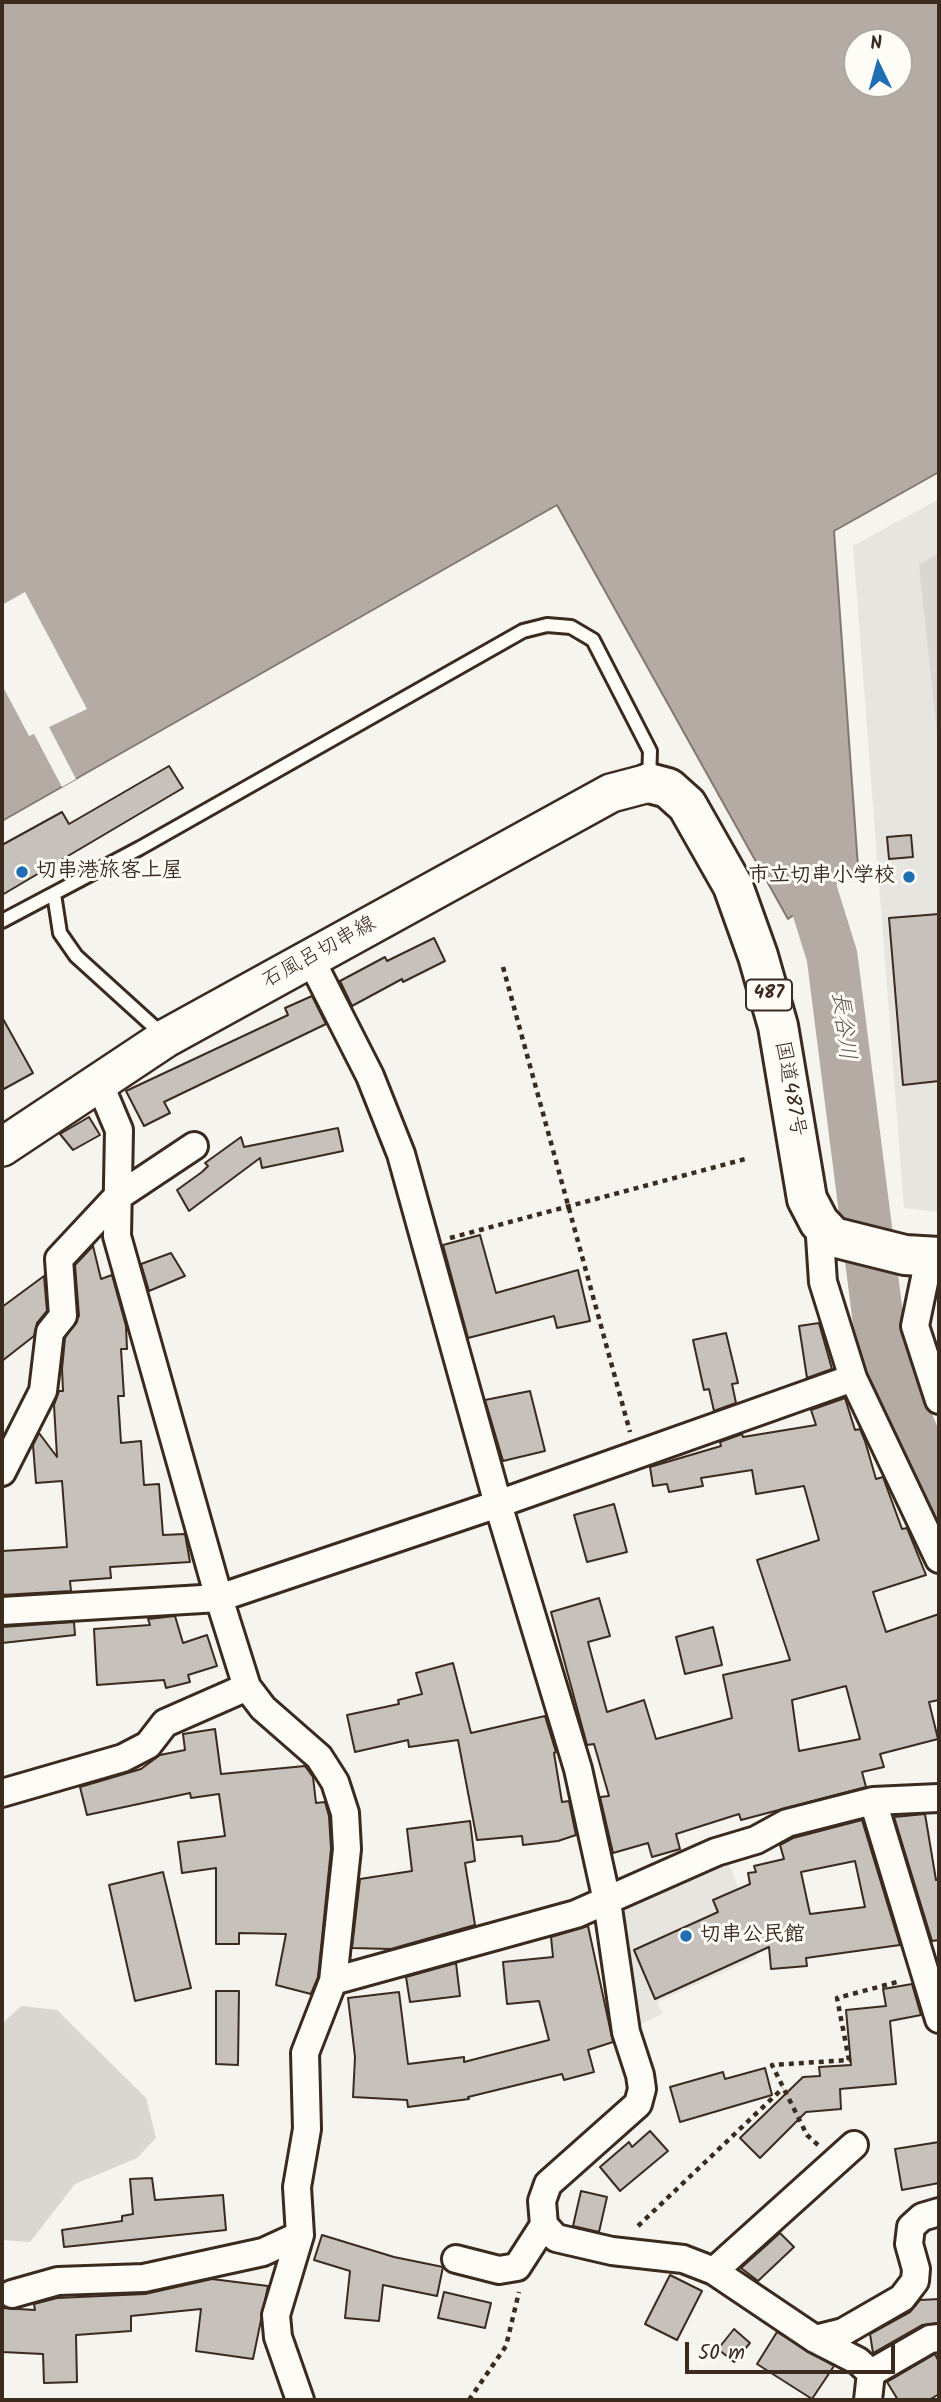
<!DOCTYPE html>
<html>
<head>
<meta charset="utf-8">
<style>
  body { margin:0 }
  #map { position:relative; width:941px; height:2402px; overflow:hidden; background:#f5f4ee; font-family:Kalam,sans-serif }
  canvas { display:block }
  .frame { position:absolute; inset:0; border:4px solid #3b2a1e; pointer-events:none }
  .north { position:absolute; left:843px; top:28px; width:70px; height:70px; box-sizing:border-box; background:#fdfcf7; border:2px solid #afa8a0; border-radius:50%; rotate:355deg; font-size:19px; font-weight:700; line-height:28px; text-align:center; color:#3b2a1e }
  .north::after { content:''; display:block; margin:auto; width:24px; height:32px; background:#1f6fb2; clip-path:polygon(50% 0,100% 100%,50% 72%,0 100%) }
  .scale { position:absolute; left:685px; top:2342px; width:210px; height:32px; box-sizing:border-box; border:4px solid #3b2a1e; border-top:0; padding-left:9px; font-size:21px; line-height:24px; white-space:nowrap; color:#3b2a1e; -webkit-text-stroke:5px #fdfcf7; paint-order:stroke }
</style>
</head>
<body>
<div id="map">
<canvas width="941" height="2402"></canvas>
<div class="frame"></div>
<div class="north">N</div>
<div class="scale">50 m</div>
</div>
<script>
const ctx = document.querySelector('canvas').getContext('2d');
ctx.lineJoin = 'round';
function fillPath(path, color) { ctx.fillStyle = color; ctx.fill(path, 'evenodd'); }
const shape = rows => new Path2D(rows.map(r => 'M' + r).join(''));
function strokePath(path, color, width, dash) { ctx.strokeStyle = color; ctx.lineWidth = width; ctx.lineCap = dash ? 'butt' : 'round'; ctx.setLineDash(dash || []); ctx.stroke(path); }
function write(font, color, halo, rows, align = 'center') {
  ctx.font = font + ' Kalam,"Klee One",sans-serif'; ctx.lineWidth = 6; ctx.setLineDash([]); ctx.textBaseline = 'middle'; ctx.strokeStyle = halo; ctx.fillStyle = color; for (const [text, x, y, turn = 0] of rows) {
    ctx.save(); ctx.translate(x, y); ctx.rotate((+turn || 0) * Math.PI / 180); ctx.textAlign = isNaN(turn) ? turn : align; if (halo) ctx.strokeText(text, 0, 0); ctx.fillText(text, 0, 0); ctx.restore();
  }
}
const built = shape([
  [939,499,939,1212,904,1208,853,546],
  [727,1859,749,1915,757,1957,657,2002,663,2013,642,2024,630,2024,616,1908]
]);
const green = shape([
  [939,553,939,751,919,565],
  [21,2006,57,2010,146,2098,156,2138,137,2158,75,2184,30,2242,2,2240,2,2024]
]);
const water = shape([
  [2,2,939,2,939,472,834,531,858,867,788,919,557,505,2,821,2,2],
  [857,42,899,42,899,84,857,84,857,42]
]);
const pier = shape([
  [25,592,87,709,49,727,76,779,62,787,34,734,29,736,2,685,2,605]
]);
const river = shape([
  [793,831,832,956,878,1319,900,1404,939,1495]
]);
const building = shape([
  [169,766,183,788,2,895,2,845,62,812,69,824,169,766],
  [911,835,913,857,889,859,887,837,911,835],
  [939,914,939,1081,903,1085,889,918,939,914],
  [434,938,445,961,403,982,402,979,352,1006,340,981,385,957,387,961,434,938],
  [312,996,326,1024,164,1102,170,1113,144,1126,126,1091,288,1015,285,1008,312,996],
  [2,1017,33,1073,2,1090,2,1017],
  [89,1117,100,1135,73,1150,60,1134,89,1117],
  [338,1128,343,1151,262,1168,260,1158,189,1211,177,1190,202,1172,208,1166,205,1163,241,1137,244,1147,338,1128],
  [480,1235,496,1293,578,1270,590,1321,557,1328,554,1316,468,1338,443,1245,480,1235],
  [93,1246,101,1279,112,1275,126,1326,127,1349,121,1349,124,1396,118,1396,121,1443,141,1441,144,1485,159,1484,163,1535,185,1534,190,1562,110,1567,111,1578,70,1581,71,1591,2,1595,2,1551,67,1547,62,1481,36,1483,33,1445,39,1433,57,1457,54,1405,59,1391,63,1391,62,1369,65,1338,79,1316,75,1265,93,1246],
  [171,1253,185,1276,149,1291,141,1264,171,1253],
  [44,1276,47,1311,37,1323,34,1336,2,1361,2,1307,44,1276],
  [819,1323,832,1369,807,1378,799,1326,819,1323],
  [726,1333,738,1383,732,1384,736,1403,714,1411,709,1389,704,1390,693,1340,726,1333],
  [530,1391,545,1451,503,1461,485,1400,530,1391],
  [845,1398,855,1430,860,1429,865,1441,876,1479,883,1477,902,1529,907,1528,926,1575,873,1592,886,1632,939,1614,939,1700,929,1702,938,1739,880,1754,884,1767,862,1772,866,1787,741,1820,739,1814,676,1834,680,1849,652,1857,648,1843,613,1853,600,1797,609,1796,594,1744,587,1745,551,1612,599,1598,610,1636,588,1642,607,1712,644,1700,656,1739,732,1718,723,1675,790,1660,757,1560,819,1540,804,1486,756,1494,752,1470,701,1478,703,1486,669,1492,667,1484,653,1486,650,1467,721,1446,720,1442,742,1434,743,1437,816,1425,811,1410,845,1398],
  [846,1686,860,1739,799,1751,792,1700,846,1686],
  [614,1504,627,1552,587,1562,574,1515,614,1504],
  [175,1616,183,1643,207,1635,217,1666,188,1675,190,1682,166,1688,164,1680,97,1685,94,1629,150,1625,148,1619,175,1616],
  [74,1622,75,1635,2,1643,2,1627,74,1622],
  [713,1627,722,1665,685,1674,676,1637,713,1627],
  [453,1663,471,1733,545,1716,556,1752,554,1753,562,1802,569,1801,576,1835,558,1841,523,1845,522,1836,477,1840,458,1740,409,1747,408,1740,355,1752,347,1715,399,1704,398,1700,422,1694,416,1673,453,1663],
  [215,1729,221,1774,305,1766,313,1777,316,1803,325,1802,329,1816,331,1849,318,1977,311,1994,276,1985,286,1934,239,1933,239,1944,216,1944,216,1868,182,1873,178,1842,225,1836,219,1794,191,1798,190,1793,87,1815,80,1787,141,1769,160,1755,185,1750,183,1734,215,1729],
  [925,1814,936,1880,939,1879,939,1940,932,1941,894,1817,925,1814],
  [862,1820,900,1945,806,1958,807,1966,771,1969,769,1947,655,1999,634,1950,718,1912,713,1900,750,1884,748,1873,756,1872,754,1866,784,1859,780,1845,793,1838,862,1820],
  [855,1861,865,1907,810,1914,801,1872,855,1861],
  [470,1821,475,1861,465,1863,475,1925,391,1949,352,1948,360,1879,412,1871,407,1829,470,1821],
  [163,1872,191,1988,135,2001,109,1885,163,1872],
  [588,1926,613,2042,588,2050,594,2072,564,2080,562,2074,468,2097,469,2099,408,2107,407,2100,353,2097,355,2057,348,1998,399,1992,408,2064,464,2057,464,2062,549,2040,539,2001,507,2004,503,1962,553,1957,551,1937,588,1926],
  [456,1963,460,1996,410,2002,406,1977,456,1963],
  [912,1984,921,2015,890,2021,896,2084,840,2089,841,2109,806,2112,760,2158,740,2138,803,2077,820,2076,819,2067,851,2065,846,2010,886,2006,883,1989,912,1984],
  [216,1991,239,1991,238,2065,216,2064,216,1991],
  [765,2068,772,2095,680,2122,670,2087,723,2072,725,2079,765,2068],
  [650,2131,668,2151,620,2191,600,2167,629,2142,632,2147,650,2131],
  [939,2142,939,2183,902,2190,895,2149,939,2142],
  [152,2178,155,2200,223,2195,226,2230,64,2247,62,2230,122,2221,122,2216,133,2214,130,2179,152,2178],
  [581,2191,607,2197,599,2232,573,2226,581,2191],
  [780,2233,794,2247,758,2281,741,2268,780,2233],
  [322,2235,394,2257,443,2267,437,2296,383,2285,379,2321,345,2318,350,2271,314,2260,322,2235],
  [670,2275,702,2291,677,2340,645,2324,670,2275],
  [212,2279,268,2286,253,2359,196,2351,201,2309,131,2316,131,2331,76,2335,77,2382,44,2383,43,2354,2,2352,2,2308,35,2310,34,2304,57,2298,145,2294,212,2279],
  [444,2292,491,2303,485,2328,438,2318,444,2292],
  [939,2299,939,2323,922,2325,873,2353,870,2334,910,2312,920,2300,939,2299],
  [734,2329,750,2343,734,2362,718,2349,734,2329],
  [777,2332,834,2366,812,2399,757,2364,777,2332],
  [935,2354,939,2362,939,2394,929,2400,898,2400,887,2382,935,2354]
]);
const path = shape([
  [503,967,630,1432],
  [450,1238,749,1158],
  [818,2145,807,2135,772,2065,849,2060,837,1998,901,1981],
  [638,2226,783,2088],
  [469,2400,506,2346,519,2292]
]);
const lane = shape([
  [54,894,60,933,76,956,163,1035],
  [2,921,140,848,523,631,547,625,571,627,593,640,650,751,649,781]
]);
const street = shape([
  [311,960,370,1076,401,1154,498,1504,578,1769,607,1901,626,2032,640,2075,642,2089,638,2104,548,2184,542,2201,544,2225,556,2238,612,2251,683,2259,714,2271,815,2339,858,2361,871,2373,868,2400],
  [98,1080,119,1130,117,1236,219,1598,247,1687,263,1708,319,1757,335,1782,345,1813,347,1849,333,1981,305,2053,307,2129,297,2187,300,2235,276,2315,278,2337,300,2400],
  [819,1222,823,1282,853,1378,939,1559],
  [929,1258,915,1326,939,1400],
  [2,1472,43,1391,50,1332,63,1316,59,1259,116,1198,194,1146],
  [2,1611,219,1598,498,1504,853,1378],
  [2,1793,123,1758,148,1745,165,1723,247,1687],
  [873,1801,939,2019],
  [333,1981,576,1914,716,1852,756,1840,787,1823,873,1801,939,1798],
  [456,2259,499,2270,517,2267,544,2225],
  [714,2271,854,2145],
  [12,2294,58,2281,144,2278,263,2252,300,2235],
  [815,2339,843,2332,902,2298,915,2281,916,2269,909,2244,911,2227,922,2217,939,2212],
  [871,2373,930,2339,939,2338]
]);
const secondary = shape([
  [2,1147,166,1038,611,793,649,783]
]);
const highway = shape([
  [649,783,668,788,687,805,733,886,758,956,778,1026,807,1199,819,1222,833,1237,905,1255,939,1257]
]);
const markers = [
  [22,872,7,"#1f6fb2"],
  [909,877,7,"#1f6fb2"],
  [686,1936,7,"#1f6fb2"]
];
const shields = [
  [769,995,46]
];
const shieldNames = [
  ["487",769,995]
];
const poiNames = [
  ["切串港旅客上屋",36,872],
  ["市立切串小学校",895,877,"right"],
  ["切串公民館",700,1936]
];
const streetNames = [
  ["石風呂切串線",320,954,-29],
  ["国道487号",788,1089,80]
];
const waterNames = [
  ["長谷川",841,1026,83]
];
fillPath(built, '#e7e5df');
fillPath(green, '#dad6d0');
fillPath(water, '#b4aca4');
strokePath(water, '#84786e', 2);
fillPath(pier, '#f5f4ee');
strokePath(river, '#b4aca4', 51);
fillPath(building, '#c7c1bb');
strokePath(building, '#3b2a1e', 2);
strokePath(lane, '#3b2a1e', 18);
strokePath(street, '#3b2a1e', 32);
strokePath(secondary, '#3b2a1e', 42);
strokePath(highway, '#3b2a1e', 44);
strokePath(path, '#3b2a1e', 4.5, [5, 5]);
strokePath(lane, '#fdfcf7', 12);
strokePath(street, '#fdfcf7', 26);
strokePath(secondary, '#fdfcf7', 37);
strokePath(highway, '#fdfcf7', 38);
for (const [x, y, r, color] of markers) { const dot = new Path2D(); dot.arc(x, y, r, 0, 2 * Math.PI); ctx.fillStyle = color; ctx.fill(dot); strokePath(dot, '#fdfcf7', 2.5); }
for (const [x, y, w] of shields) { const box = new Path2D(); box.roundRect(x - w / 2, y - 15.5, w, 31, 5); ctx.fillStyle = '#fdfcf7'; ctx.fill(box); strokePath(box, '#3b2a1e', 2); }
write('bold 19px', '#3b2a1e', null, shieldNames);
write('bold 21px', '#3b2a1e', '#fdfcf7', poiNames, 'left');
write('21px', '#3b2a1e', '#fdfcf7', streetNames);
write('italic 23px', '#65584d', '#fdfcf7', waterNames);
</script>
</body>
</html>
